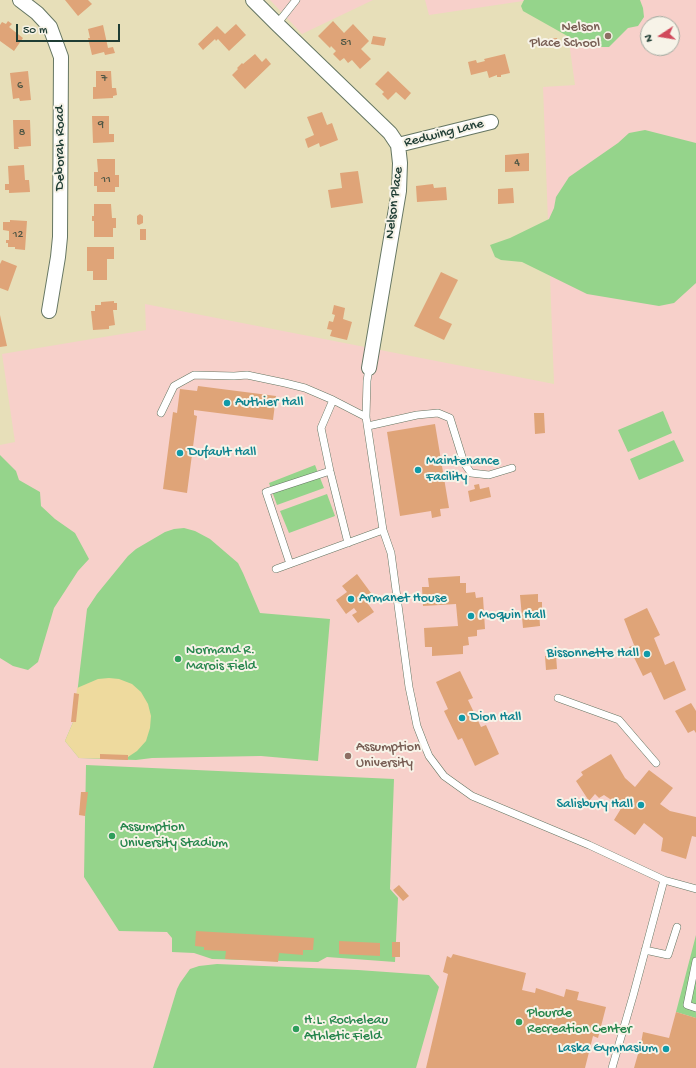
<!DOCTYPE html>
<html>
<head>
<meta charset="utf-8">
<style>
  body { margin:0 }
  #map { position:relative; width:696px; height:1068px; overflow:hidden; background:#e7dfb9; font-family:"Gochi Hand",sans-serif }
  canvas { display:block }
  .north { position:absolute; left:640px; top:16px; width:40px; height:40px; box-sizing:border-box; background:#f7f3e8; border:1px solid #a1aaa0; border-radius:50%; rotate:258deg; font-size:11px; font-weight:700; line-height:16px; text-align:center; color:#1f3d34 }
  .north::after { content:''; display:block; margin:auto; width:14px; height:18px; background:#d1495b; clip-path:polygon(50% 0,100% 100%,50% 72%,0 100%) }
  .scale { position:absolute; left:16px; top:24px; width:104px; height:18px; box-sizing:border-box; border:2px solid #1f3d34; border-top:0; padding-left:5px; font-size:12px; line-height:14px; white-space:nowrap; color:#1f3d34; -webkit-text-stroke:3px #f7f3e8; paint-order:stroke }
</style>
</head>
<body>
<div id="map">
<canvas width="696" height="1068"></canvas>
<div class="north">N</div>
<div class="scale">50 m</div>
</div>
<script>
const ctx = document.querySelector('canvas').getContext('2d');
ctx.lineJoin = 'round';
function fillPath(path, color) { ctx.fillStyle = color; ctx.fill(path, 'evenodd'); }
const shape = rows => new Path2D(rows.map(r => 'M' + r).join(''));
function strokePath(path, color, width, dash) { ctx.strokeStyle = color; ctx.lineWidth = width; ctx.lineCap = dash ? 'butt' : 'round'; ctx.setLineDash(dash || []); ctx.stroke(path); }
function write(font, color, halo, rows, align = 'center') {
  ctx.font = font + ' "Gochi Hand",sans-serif'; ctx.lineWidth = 4; ctx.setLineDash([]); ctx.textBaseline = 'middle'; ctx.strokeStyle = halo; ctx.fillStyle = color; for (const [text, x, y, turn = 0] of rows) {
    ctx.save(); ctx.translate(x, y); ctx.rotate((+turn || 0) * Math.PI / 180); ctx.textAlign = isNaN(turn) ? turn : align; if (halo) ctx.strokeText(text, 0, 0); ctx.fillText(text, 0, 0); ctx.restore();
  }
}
const built = shape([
  [270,0,373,0,302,34],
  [425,0,530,0,429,15],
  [563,0,696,0,696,1068,0,1068,0,445,15,442,2,354,146,330,145,304,554,384,543,87,575,85],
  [648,24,672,24,672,48,648,48]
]);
const green = shape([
  [524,0,640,0,643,8,644,17,638,26,628,28,609,47,587,47,523,11,521,6],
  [645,130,696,143,696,283,674,303,659,306,587,294,522,262,501,260,495,257,490,245,510,238,549,219,554,208,556,197,569,177,618,143,629,133],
  [663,411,672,433,628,452,618,430],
  [674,440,684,461,639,480,630,459],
  [0,455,16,471,19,480,40,492,41,506,55,519,75,533,89,559,78,571,54,608,38,662,28,670,13,666,0,658],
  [315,465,324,488,277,505,269,483],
  [327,494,335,516,289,533,280,511],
  [184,528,195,531,210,539,238,563,243,573,260,613,330,619,318,761,261,756,152,758,136,760,79,758,65,741,74,720,87,609,97,594,128,556,136,549,165,532,174,529],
  [86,765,394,779,390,889,398,898,395,962,327,957,318,962,212,959,194,953,172,952,172,938,167,932,119,931,84,877],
  [696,935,696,1018,676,1012],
  [217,964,358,970,429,975,439,987,416,1068,153,1068,177,989,180,983,190,969,199,966]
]);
const sand = shape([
  [109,678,119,679,132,684,141,692,148,704,151,716,150,728,146,741,137,751,125,759,79,758,65,741,74,720,77,688,98,679]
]);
const building = shape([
  [65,0,88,0,92,4,78,16],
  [8,21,12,24,9,27,23,38,14,51,0,41,0,25,2,22,6,24],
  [333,21,344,33,353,24,369,41,361,49,371,59,360,69,352,60,348,63,344,58,340,61,333,54,336,51,331,46,330,48,318,36],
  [236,24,246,35,229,51,218,39,216,41,215,39,203,50,198,44,217,26,225,34],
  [103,25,108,48,113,47,115,53,105,55,104,52,92,55,88,38,90,38,88,29],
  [373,36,386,38,384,46,371,44],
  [557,38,558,45,549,47,547,39],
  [255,54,262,62,266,58,271,64,245,89,232,75,238,69,237,68,242,63,243,64],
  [505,54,510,73,501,75,501,77,497,77,497,75,489,78,487,71,471,75,468,62,476,60,477,63,485,61,484,59],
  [28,71,31,100,20,101,19,98,13,99,10,73],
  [96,71,111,71,112,88,116,88,117,95,113,96,113,98,93,99,93,87,96,87],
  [388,71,411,93,405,100,396,92,388,100,382,94,384,92,375,84],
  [322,112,327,125,332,123,338,140,320,147,319,143,308,148,305,139,314,135,307,117],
  [92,116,109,116,109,134,114,134,114,142,93,143],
  [13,120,30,120,31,146,18,147,19,149,14,149],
  [529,153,529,171,505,172,505,155],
  [97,159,115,159,115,175,119,175,119,187,115,187,115,192,97,192,97,186,94,186,94,172,98,172],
  [24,165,25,180,29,180,30,192,9,193,9,190,5,190,5,184,9,184,8,166],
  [358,171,363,203,331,208,328,190,342,188,340,173],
  [433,184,434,188,446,187,447,200,417,202,416,186],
  [513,188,514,203,498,204,498,189],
  [94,204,111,204,112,218,116,218,116,228,113,228,113,237,94,237,94,221,92,221,92,216,94,216],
  [140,214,143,216,143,223,139,225,137,224,137,216],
  [10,220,27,221,25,250,15,249,15,247,8,247,8,243,6,243,6,240,9,240,9,231,3,230,3,222,10,222],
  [140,229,146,229,146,240,140,240],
  [87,247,114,247,114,259,107,259,107,280,93,280,93,271,87,271],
  [2,260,17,266,8,291,0,288,0,264],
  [441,272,458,280,439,318,452,324,444,340,414,326],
  [114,301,114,303,117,303,117,310,113,310,115,325,109,326,109,329,93,330,91,311,95,311,95,305,101,305,101,302],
  [334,305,345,308,343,319,352,322,347,340,330,336,332,330,327,329,329,321,333,322,335,315,332,314],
  [0,315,7,346,0,347],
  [198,386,276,396,273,420,194,410,194,415,197,416,187,493,163,489,173,412,177,413,180,389,197,391],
  [534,413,544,413,545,433,535,434],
  [435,424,449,508,440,509,441,516,432,518,431,511,400,516,387,432],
  [479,484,480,489,489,487,491,497,470,502,468,491,475,489,474,485],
  [357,574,371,593,364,598,374,612,358,623,352,615,357,612,354,608,346,614,336,600,347,592,342,586],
  [460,576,460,583,466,583,466,593,475,592,476,598,483,597,485,629,477,630,477,636,468,637,469,645,463,646,463,654,432,656,432,647,425,647,424,628,458,626,456,604,423,606,422,587,429,587,428,578],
  [538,594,538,602,542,602,542,610,539,610,540,626,523,628,520,595],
  [647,608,660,635,654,638,665,665,674,661,686,690,664,700,651,672,643,676,629,647,634,645,624,619],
  [556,655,557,669,546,670,545,656],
  [460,671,473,698,468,700,481,727,486,725,499,754,475,766,462,738,458,740,444,711,448,709,436,682],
  [74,693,79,694,76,722,71,722],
  [691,703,696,711,696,733,694,730,688,733,675,711],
  [100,754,128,755,128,760,100,759],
  [611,754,625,778,635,787,649,770,673,788,660,804,670,811,696,817,696,837,692,836,686,859,661,851,663,838,644,823,635,835,614,820,622,807,604,795,599,798,595,794,589,801,576,781,583,775,581,772],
  [81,792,88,792,85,816,79,815],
  [399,885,409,896,403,901,393,890],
  [196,931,314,938,313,950,303,950,303,955,279,953,278,962,225,959,226,951,204,950,204,947,195,946],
  [339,941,380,943,380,956,339,954],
  [392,942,400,942,400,957,392,957],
  [453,954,526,973,522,990,535,993,536,988,564,997,566,989,579,992,577,1000,606,1007,598,1038,593,1036,585,1068,426,1068,448,974,443,972,447,956,451,958],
  [676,1012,696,1018,696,1068,634,1068,638,1054,635,1054,638,1042,641,1043,643,1032,669,1038]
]);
const service = shape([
  [277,24,296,0],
  [369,368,367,381,366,417,383,530,391,553,409,687,413,706,417,726,424,744,429,756,444,776,472,796,589,845,664,880],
  [333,400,321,428,330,471,348,543],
  [161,413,174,386,194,375,234,376,247,375,285,383,305,388,333,400,366,417],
  [368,426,417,415,438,413,450,418,464,463,471,473,489,475,512,468],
  [290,564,266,492,330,471],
  [276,569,383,530],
  [558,698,619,720,656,763],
  [645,950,668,955,677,927],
  [696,961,687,1005,696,1008],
  [612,1068,633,996,664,880,696,889]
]);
const minor = shape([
  [20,0,37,13,50,27,61,57,60,237,58,257,49,311],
  [253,0,277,24,390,133,398,145,400,163,399,191,369,368],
  [398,145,491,122]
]);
const markers = [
  [608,36,4,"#8d6e63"],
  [227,403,4,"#0f9aa8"],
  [180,453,4,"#0f9aa8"],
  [418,470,4,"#0f9aa8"],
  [351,599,4,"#0f9aa8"],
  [471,616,4,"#0f9aa8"],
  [647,654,4,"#0f9aa8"],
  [178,659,4,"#2e9e5b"],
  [462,718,4,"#0f9aa8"],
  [348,756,4,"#8d6e63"],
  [641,805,4,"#0f9aa8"],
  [112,836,4,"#2e9e5b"],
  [519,1022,4,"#2e9e5b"],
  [296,1029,4,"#2e9e5b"],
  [666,1049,4,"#0f9aa8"]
];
const numberNames = [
  ["51",346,43],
  ["7",104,79],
  ["6",20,86],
  ["9",101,125],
  ["8",22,133],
  ["4",517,163],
  ["11",106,180],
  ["12",18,235]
];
const educationNames = [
  ["Nelson",600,28],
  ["Place School",600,44],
  ["Assumption",356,748,"left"],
  ["University",356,764,"left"]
];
const streetNames = [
  ["Redwing Lane",444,134,-14],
  ["Deborah Road",61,148,-90],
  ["Nelson Place",395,203,-83]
];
const cultureNames = [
  ["Authier Hall",235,403],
  ["Dufault Hall",188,453],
  ["Maintenance",426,462],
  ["Facility",426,478],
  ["Armanet House",359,599],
  ["Moquin Hall",479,616],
  ["Bissonnette Hall",639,654,"right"],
  ["Dion Hall",470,718],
  ["Salisbury Hall",633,805,"right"],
  ["Laska Gymnasium",658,1049,"right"]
];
const leisureNames = [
  ["Normand R.",186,651],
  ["Marois Field",186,667],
  ["Assumption",120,828],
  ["University Stadium",120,844],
  ["Plourde",527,1014],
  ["Recreation Center",527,1030],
  ["H.L. Rocheleau",304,1021],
  ["Athletic Field",304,1037]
];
fillPath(built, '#f7d0ca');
fillPath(green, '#95d48b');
fillPath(sand, '#eeda9e');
fillPath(building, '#dfa478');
strokePath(service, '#657663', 8);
strokePath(minor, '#657663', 16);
strokePath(service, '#fff', 7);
strokePath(minor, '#fff', 14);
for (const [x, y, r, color] of markers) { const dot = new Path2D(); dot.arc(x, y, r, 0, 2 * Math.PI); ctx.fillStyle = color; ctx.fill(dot); strokePath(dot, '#f7f3e8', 1.5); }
write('12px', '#4f5745', null, numberNames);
write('14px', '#785e54', '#f7f3e8', educationNames, 'right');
write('14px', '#1f3d34', '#f7f3e8', streetNames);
write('14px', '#0d838f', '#f7f3e8', cultureNames, 'left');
write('14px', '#27864d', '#f7f3e8', leisureNames, 'left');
</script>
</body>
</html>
